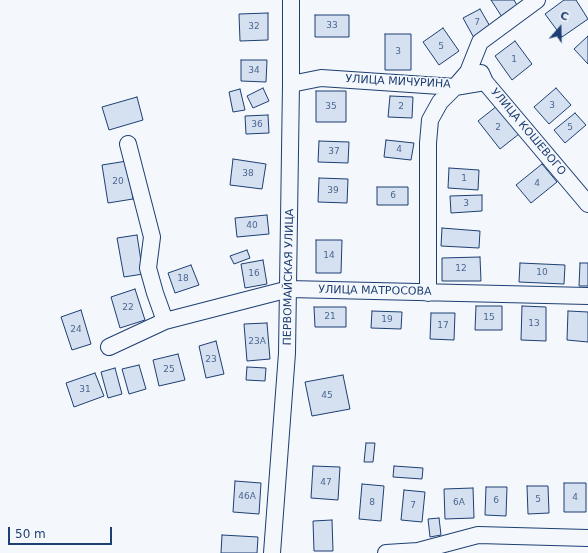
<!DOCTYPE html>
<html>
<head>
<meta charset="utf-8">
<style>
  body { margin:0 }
  #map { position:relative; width:588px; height:553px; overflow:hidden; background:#f4f7fb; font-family:"DejaVu Sans",sans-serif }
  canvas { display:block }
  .north { position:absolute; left:540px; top:8px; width:40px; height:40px; -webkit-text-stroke:3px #f4f7fb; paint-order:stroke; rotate:20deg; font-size:11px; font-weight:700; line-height:16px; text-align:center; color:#1d3f73 }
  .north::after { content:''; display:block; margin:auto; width:14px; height:18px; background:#1d3f73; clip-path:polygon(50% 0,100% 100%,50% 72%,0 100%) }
  .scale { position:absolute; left:8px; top:527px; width:104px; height:18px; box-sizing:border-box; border:2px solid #1d3f73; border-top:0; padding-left:5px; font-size:12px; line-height:14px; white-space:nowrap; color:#1d3f73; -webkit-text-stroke:3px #f4f7fb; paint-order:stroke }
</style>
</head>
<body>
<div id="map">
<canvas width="588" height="553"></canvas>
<div class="north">С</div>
<div class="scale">50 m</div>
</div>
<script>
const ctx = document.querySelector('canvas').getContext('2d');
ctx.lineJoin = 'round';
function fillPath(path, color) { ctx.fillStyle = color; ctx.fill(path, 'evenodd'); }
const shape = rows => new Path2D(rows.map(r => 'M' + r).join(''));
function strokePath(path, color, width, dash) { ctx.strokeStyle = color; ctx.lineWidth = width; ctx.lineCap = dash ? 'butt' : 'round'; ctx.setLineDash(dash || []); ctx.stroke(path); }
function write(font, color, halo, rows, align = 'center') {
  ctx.font = font + ' "DejaVu Sans",sans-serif'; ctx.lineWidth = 3; ctx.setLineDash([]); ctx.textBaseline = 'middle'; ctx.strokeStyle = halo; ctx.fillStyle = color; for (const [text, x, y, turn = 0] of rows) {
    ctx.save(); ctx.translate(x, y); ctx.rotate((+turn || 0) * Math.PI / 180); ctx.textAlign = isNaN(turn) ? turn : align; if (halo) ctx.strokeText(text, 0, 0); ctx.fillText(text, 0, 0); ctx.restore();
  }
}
const building = shape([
  [491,0,514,0,518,7,502,17,491,0],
  [564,0,576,0,588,19,562,37,545,14,564,0],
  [480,9,491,28,474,38,463,18,480,9],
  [268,13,268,40,240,41,239,14,268,13],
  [315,15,349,15,349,37,315,37,315,15],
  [443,28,459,51,439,65,423,42,443,28],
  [385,34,411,34,411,70,385,70,385,34],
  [588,36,588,64,574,49,588,36],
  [515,41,532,64,512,80,495,56,515,41],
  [241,60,267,60,266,82,241,81,241,60],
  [263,88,269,101,253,108,247,96,263,88],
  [556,88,571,105,549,124,534,107,556,88],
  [240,89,245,110,233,112,229,92,240,89],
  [316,91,346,91,346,122,316,122,316,91],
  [390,96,413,97,412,118,388,117,390,96],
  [137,97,143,120,109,130,102,107,137,97],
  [497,106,519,134,500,149,478,121,497,106],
  [575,113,586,125,565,143,554,130,575,113],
  [268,115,269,133,246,134,245,116,268,115],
  [386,140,414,143,411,160,384,157,386,140],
  [319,141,349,142,348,163,318,162,319,141],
  [233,159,266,164,262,189,230,185,233,159],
  [127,161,133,199,108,203,102,165,127,161],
  [542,164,557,182,531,203,516,185,542,164],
  [449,168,479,170,478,190,448,188,449,168],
  [319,178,348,179,347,203,318,202,319,178],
  [377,187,408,187,408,205,377,205,377,187],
  [482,195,482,211,451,213,450,196,482,195],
  [267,215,269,234,237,237,235,218,267,215],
  [442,228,480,231,479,248,441,246,442,228],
  [137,235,143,274,124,277,117,238,137,235],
  [316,240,342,240,341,273,316,273,316,240],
  [247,250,250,258,234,264,230,256,247,250],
  [480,257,481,281,442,281,442,258,480,257],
  [263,260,267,284,245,288,241,264,263,260],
  [520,263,565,265,564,284,519,282,520,263],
  [580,263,588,263,588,286,579,286,580,263],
  [191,265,199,285,175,293,168,273,191,265],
  [135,289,145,320,120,328,111,297,135,289],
  [476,306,502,306,502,330,475,330,476,306],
  [522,306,546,307,546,341,521,340,522,306],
  [314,307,346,307,346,327,315,327,314,307],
  [81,310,91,344,72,350,61,317,81,310],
  [372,311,402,312,401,329,371,328,372,311],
  [568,311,588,312,588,342,567,340,568,311],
  [431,313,455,313,454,340,430,339,431,313],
  [267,323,270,359,247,361,244,324,267,323],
  [216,341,224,374,206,378,199,346,216,341],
  [178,354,185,380,159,386,153,360,178,354],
  [139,365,146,389,129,394,122,369,139,365],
  [247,367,266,368,265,381,246,380,247,367],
  [115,368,122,394,108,398,101,372,115,368],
  [95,373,104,396,74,407,66,383,95,373],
  [343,375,350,409,312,416,305,382,343,375],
  [366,443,375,443,373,462,364,462,366,443],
  [313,466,340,467,338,500,311,498,313,466],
  [394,466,423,468,422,479,393,477,394,466],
  [235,481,261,483,259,514,233,512,235,481],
  [564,483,586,483,586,512,564,512,564,483],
  [362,484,384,486,381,521,359,519,362,484],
  [527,486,548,486,549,513,528,514,527,486],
  [486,487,507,487,506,516,485,515,486,487],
  [473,488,474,518,445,519,444,489,473,488],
  [404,490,425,492,422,522,401,520,404,490],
  [439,518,441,535,430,537,428,519,439,518],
  [332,520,333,551,314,551,313,521,332,520],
  [222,535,258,537,257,553,221,553,222,535]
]);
const minor = shape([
  [481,73,485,82,588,204],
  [291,84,321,78,455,87,468,72,480,42,537,0],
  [128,144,152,237,148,268,155,293,165,321],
  [428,293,428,143,430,120,440,102,455,87,485,82],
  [109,347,165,321,289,289,588,296],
  [272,553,287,353,291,84,291,0],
  [386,553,418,551,478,535,588,538]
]);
const numberNames = [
  ["7",477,23],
  ["33",332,26],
  ["32",254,27],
  ["5",441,47],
  ["3",398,52],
  ["1",514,60],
  ["34",254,71],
  ["3",552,106],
  ["35",331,107],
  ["2",401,107],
  ["36",257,125],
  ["2",498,128],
  ["5",570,128],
  ["4",399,150],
  ["37",334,152],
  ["38",248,174],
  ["1",464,179],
  ["20",118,182],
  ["4",537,184],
  ["39",333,191],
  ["6",393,196],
  ["3",466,204],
  ["40",252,226],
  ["14",329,256],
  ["12",461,269],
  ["10",542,273],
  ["16",254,274],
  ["18",183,279],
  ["22",128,308],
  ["21",330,317],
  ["15",489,318],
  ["19",387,320],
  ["13",534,324],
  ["17",443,326],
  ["24",76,330],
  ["23А",257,342],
  ["23",211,360],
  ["25",169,370],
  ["31",85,390],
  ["45",327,396],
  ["47",326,483],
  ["46А",247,497],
  ["4",575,498],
  ["5",538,500],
  ["6",496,501],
  ["8",372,503],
  ["6А",459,503],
  ["7",413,506]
];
const streetNames = [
  ["УЛИЦА МИЧУРИНА",398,82,3],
  ["УЛИЦА КОШЕВОГО",528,132,50],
  ["ПЕРВОМАЙСКАЯ УЛИЦА",289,277,-89],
  ["УЛИЦА МАТРОСОВА",375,291,1]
];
fillPath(building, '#d5e0f0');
strokePath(building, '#1d3f73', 1);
strokePath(minor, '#1d3f73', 18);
strokePath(minor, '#f4f7fb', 16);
write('9px', '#4b6792', null, numberNames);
write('11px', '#1d3f73', '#f4f7fb', streetNames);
</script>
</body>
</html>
